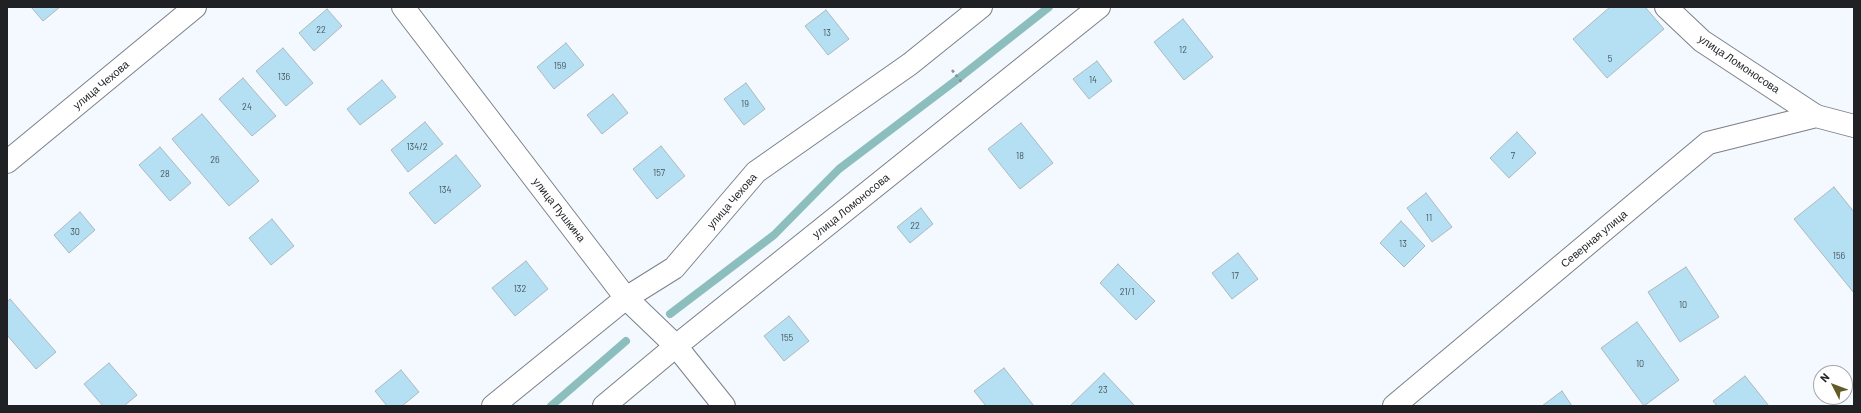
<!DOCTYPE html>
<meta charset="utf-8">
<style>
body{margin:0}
#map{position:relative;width:1861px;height:413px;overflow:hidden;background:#f4f8ff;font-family:Barlow,sans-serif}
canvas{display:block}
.frame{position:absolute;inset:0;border:8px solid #1f2125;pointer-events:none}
.north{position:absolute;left:1813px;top:365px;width:40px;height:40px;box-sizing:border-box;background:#fff;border:1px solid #a5a6a8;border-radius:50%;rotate:312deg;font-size:11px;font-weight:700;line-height:16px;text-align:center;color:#1f2125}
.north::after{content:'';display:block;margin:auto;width:14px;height:18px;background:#635a26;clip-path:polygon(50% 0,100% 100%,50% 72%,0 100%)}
</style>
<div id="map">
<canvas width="1861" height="413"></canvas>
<div class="frame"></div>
<div class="north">N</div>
</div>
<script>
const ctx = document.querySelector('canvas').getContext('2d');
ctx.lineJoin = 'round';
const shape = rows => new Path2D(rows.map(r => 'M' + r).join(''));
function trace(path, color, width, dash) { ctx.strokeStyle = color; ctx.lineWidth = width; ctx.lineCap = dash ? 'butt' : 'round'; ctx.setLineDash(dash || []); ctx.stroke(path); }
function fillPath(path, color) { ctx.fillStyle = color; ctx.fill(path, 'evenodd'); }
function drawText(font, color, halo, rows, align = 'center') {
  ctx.font = font + ' Barlow,sans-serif'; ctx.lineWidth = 3; ctx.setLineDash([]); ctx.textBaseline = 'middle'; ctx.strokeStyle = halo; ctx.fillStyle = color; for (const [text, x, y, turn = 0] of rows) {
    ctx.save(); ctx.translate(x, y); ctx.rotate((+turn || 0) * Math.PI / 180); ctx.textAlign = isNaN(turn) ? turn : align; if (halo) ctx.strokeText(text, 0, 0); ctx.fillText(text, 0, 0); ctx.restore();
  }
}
trace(shape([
 [670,314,774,235,839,169,959,78,1049,7],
 [551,406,626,341]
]), '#8cbebd', 8);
const building = shape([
 [31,7,60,7,43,21,31,7],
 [1610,7,1645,7,1664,29,1607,78,1573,39,1610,7],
 [327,9,342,26,314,51,299,33,327,9],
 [826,10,849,39,828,55,805,26,826,10],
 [1183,19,1213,57,1184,80,1154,42,1183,19],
 [566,43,584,65,554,89,537,67,566,43],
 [283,48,313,83,286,106,256,71,283,48],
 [1097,61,1112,81,1089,99,1073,79,1097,61],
 [243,78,276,116,252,136,219,99,243,78],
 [382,80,396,97,360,125,347,109,382,80],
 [746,83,765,109,744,125,724,99,746,83],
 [613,94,628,113,602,134,587,115,613,94],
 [202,114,259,181,229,206,172,139,202,114],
 [425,122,443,144,408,172,391,150,425,122],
 [1021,123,1053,163,1020,189,988,149,1021,123],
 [1517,132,1536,153,1509,178,1490,158,1517,132],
 [661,146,685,176,657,199,633,169,661,146],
 [160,147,191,183,170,201,139,165,160,147],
 [456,155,481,186,435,224,409,193,456,155],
 [1834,187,1854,212,1854,293,1794,219,1834,187],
 [1426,193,1452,227,1432,242,1407,208,1426,193],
 [921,208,933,224,910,243,897,227,921,208],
 [80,212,95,230,69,253,54,235,80,212],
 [272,219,294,246,271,265,249,238,272,219],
 [1401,221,1425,246,1404,267,1380,243,1401,221],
 [1238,253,1258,279,1232,299,1212,273,1238,253],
 [526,261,548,289,515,316,492,288,526,261],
 [1118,264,1155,301,1136,320,1100,283,1118,264],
 [1686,267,1719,317,1680,342,1648,292,1686,267],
 [10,299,56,352,36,369,7,335,7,302,10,299],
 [789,316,809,341,784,361,764,336,789,316],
 [1637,322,1679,380,1644,406,1601,348,1637,322],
 [109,363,137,395,124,406,103,406,84,384,109,363],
 [1004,368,1034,406,986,406,974,391,1004,368],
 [401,370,419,392,402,406,387,406,375,391,401,370],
 [1104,373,1135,406,1070,406,1104,373],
 [1745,376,1769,406,1717,406,1713,401,1745,376],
 [1562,391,1572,406,1542,406,1562,391]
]);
fillPath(building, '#b5e0f3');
trace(building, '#acb8bd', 1);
const street = shape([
 [403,7,626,298,676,346,724,406],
 [1666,7,1702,41,1816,116],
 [7,162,195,7],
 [493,406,626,298,674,268,756,172,910,64,981,7],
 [604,406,676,346,1099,7]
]);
const secondary = shape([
 [1394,406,1708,143,1816,116,1854,126]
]);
trace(street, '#7b818a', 24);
trace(secondary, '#7b818a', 24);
trace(shape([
 [952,70,963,84]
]), '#8e9196', 2.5, [3, 3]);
trace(street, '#fff', 22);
trace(secondary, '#fff', 22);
drawText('9px', '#445158', null, [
 ["22",321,30],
 ["13",827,33],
 ["12",1183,50],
 ["5",1610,59],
 ["159",560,66],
 ["136",284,77],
 ["14",1093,80],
 ["19",745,104],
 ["24",247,107],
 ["134/2",417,147],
 ["18",1020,156],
 ["7",1513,156],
 ["26",215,160],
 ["157",659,173],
 ["28",165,174],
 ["134",445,190],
 ["11",1429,218],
 ["22",915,226],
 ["30",75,232],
 ["13",1403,244],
 ["156",1839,256],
 ["17",1235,276],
 ["132",520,289],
 ["21/1",1127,292],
 ["10",1683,305],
 ["155",787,338],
 ["10",1640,364],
 ["23",1103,390]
]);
drawText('11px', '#1f2125', '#fff', [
 ["улица Ломоносова",1739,64,34],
 ["улица Чехова",101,85,-40],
 ["улица Чехова",732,201,-49],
 ["улица Ломоносова",851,206,-39],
 ["улица Пушкина",559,210,52],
 ["Северная улица",1594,239,-40]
]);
</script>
